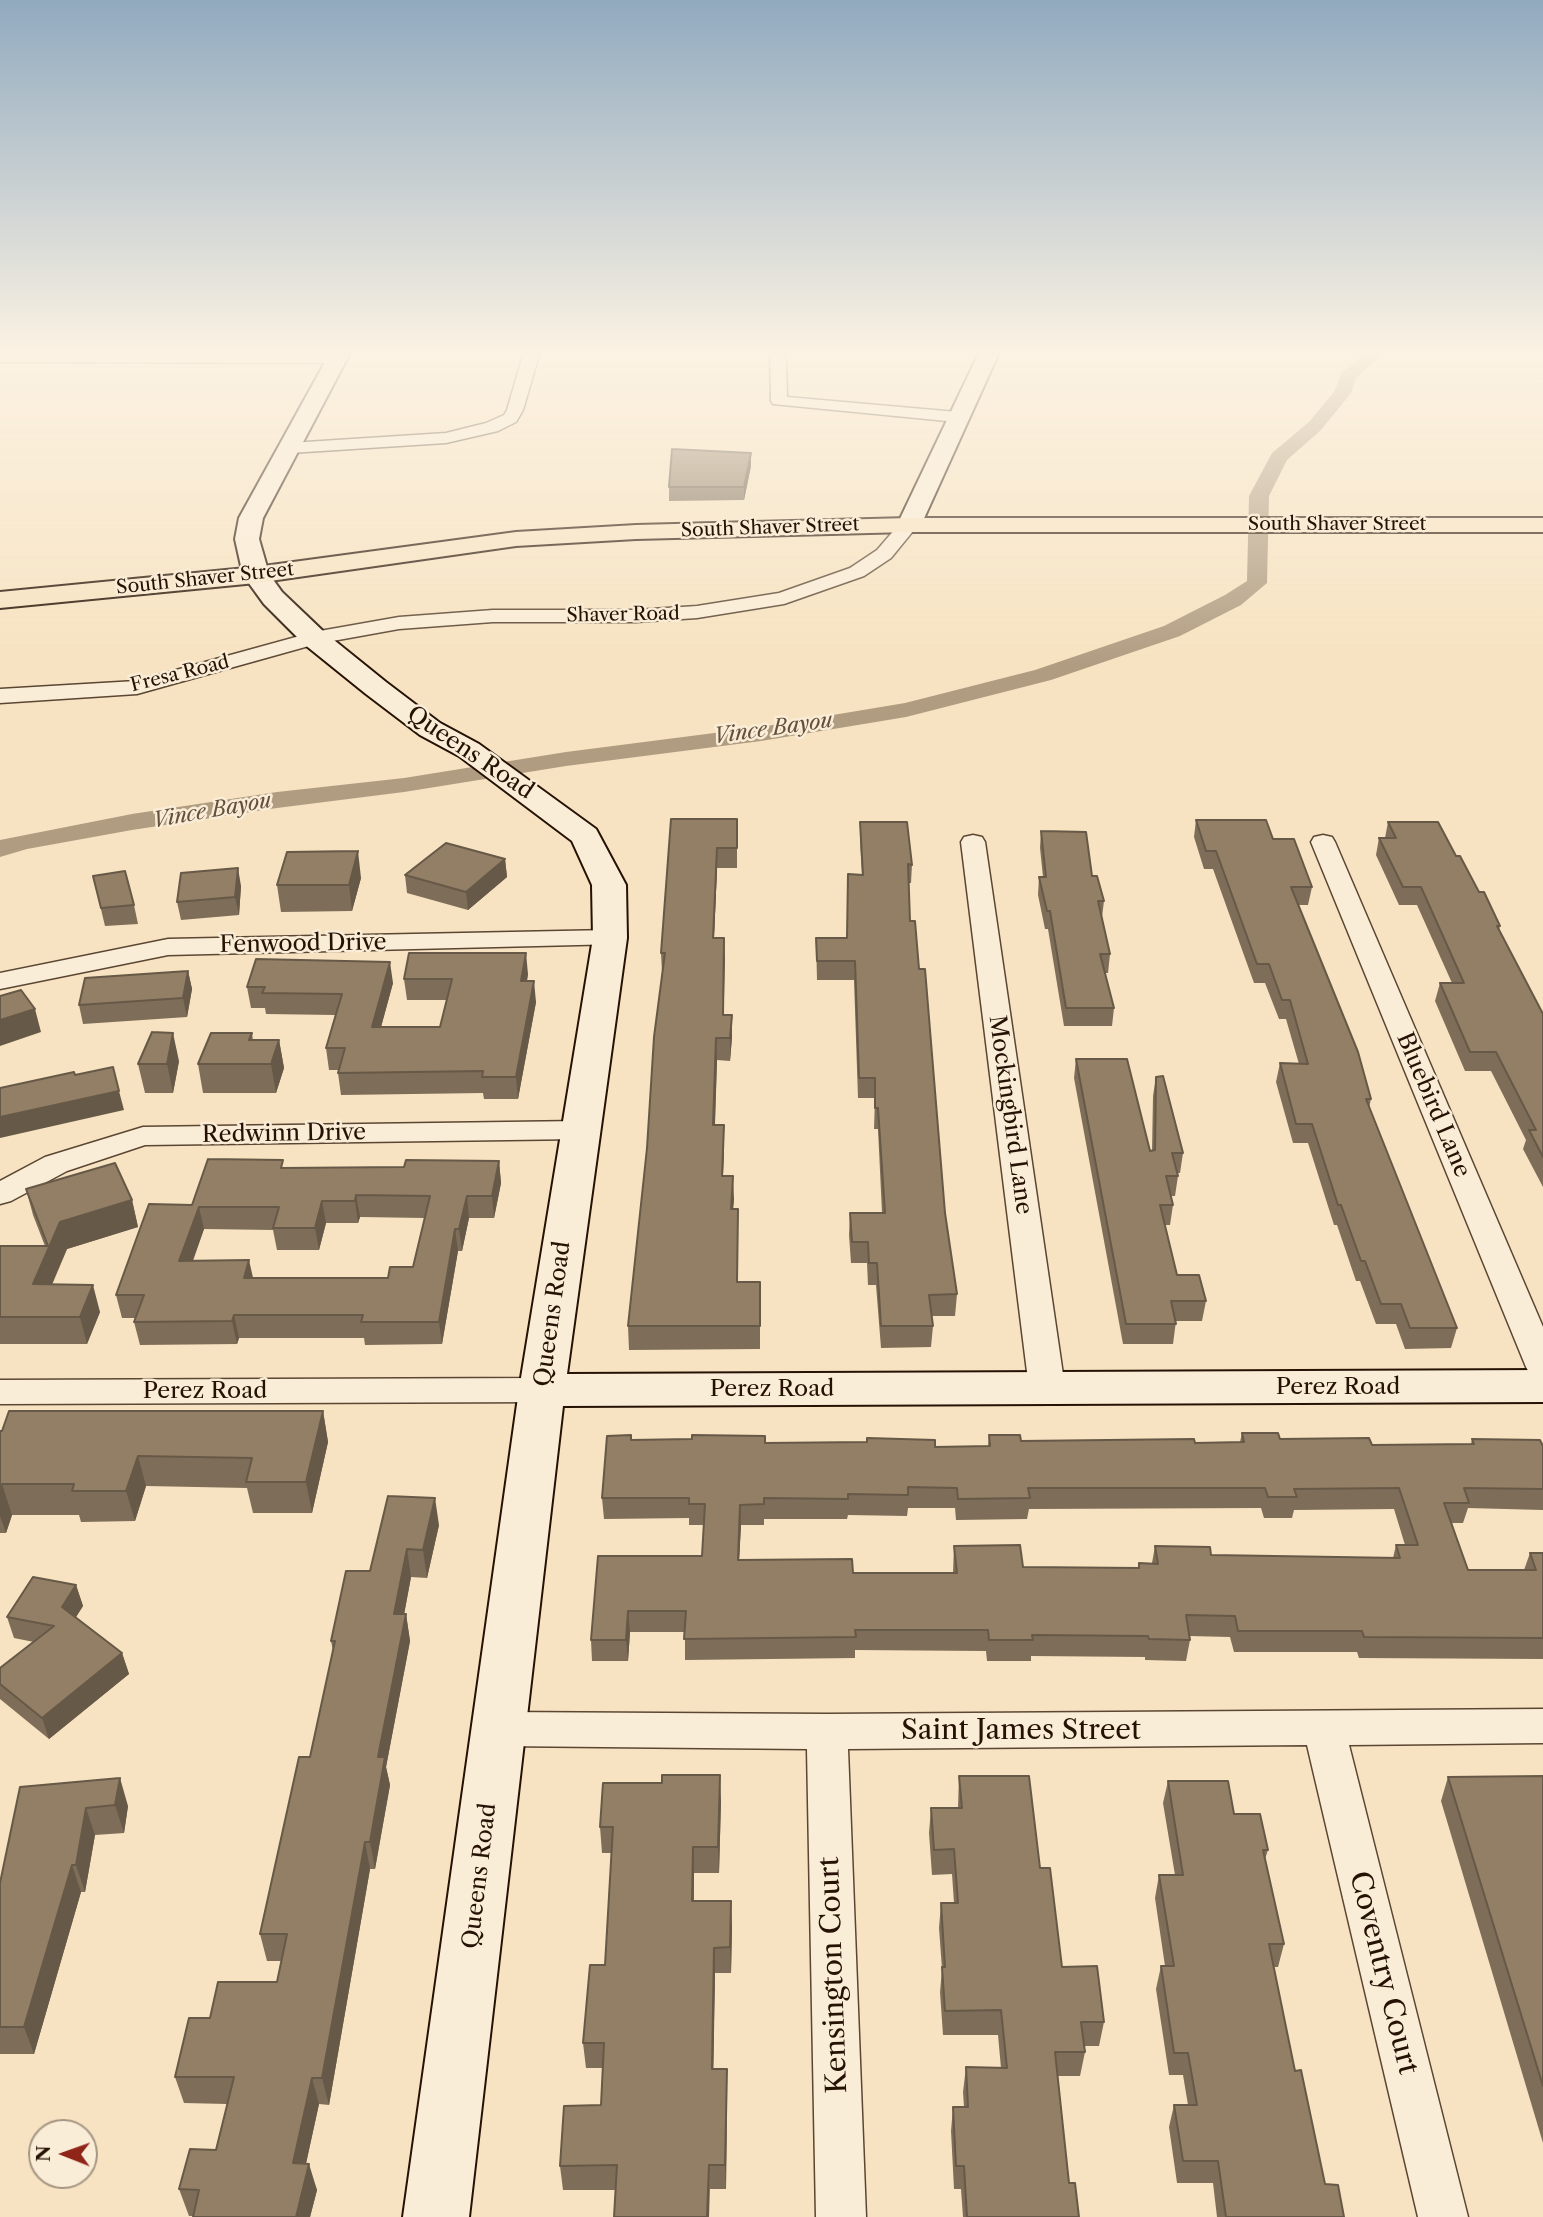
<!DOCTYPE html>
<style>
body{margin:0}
#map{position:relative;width:1543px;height:2217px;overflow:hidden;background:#f7e3c1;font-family:"Libre Caslon Text",serif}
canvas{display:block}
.north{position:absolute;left:28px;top:2119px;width:70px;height:70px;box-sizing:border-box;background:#faedd7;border:2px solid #a59583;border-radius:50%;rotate:271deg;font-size:19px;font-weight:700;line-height:28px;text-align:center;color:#261204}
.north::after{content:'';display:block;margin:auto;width:24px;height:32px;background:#8f2418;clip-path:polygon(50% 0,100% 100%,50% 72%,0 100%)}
</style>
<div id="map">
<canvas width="1543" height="2217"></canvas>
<div class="north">N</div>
</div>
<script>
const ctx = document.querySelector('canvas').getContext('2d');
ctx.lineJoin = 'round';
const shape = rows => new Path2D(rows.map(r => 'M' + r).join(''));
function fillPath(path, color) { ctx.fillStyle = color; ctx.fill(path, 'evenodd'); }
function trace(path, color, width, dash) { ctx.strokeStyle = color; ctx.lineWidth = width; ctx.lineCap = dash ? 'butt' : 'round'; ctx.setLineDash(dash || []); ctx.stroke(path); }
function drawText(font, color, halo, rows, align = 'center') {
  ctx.font = font + ' "Libre Caslon Text",serif'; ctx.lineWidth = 5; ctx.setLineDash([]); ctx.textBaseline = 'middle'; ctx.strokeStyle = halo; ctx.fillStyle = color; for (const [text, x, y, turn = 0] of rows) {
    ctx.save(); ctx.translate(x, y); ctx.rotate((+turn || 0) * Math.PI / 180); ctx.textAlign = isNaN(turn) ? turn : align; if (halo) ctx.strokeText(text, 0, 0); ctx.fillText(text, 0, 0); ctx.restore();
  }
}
fillPath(shape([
 [1363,355,1381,355,1356,378,1351,393,1321,430,1287,460,1269,496,1267,583,1241,605,1180,636,1051,680,906,717,761,741,566,766,404,792,277,808,132,830,27,849,0,857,0,840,132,814,277,792,404,778,566,752,761,727,905,703,1035,670,1164,626,1225,595,1247,581,1249,496,1272,453,1309,422,1334,392,1342,372,1363,355]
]), '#b09c81');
const street = shape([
 [0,355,343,355,346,358,338,363,0,362,0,355],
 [523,355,539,355,523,410,516,422,498,431,446,443,290,453,281,448,290,443,446,433,486,423,504,415,507,410,523,355],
 [770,355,786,355,787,397,957,412,965,417,957,422,773,404,771,401,770,355],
 [909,519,918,525,891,558,864,576,784,604,697,618,636,622,493,622,399,629,316,644,137,694,0,703,0,689,136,681,314,632,399,617,493,610,636,610,697,606,779,593,850,568,877,550,902,521,909,519],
 [973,835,982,837,985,842,1065,1388,1059,1397,1047,1400,1035,1397,1029,1388,961,842,964,837,973,835],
 [1323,835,1332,837,1335,842,1543,1327,1543,1379,1531,1376,1526,1367,1311,842,1314,837,1323,835],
 [610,930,619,932,623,938,619,944,168,955,0,989,0,973,168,939,610,930],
 [580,1121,591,1123,595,1130,591,1137,580,1139,145,1145,67,1171,11,1201,0,1204,0,1181,45,1157,143,1127,580,1121],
 [542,1378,554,1381,560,1390,554,1399,542,1402,0,1404,0,1380,542,1378],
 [1543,1709,1543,1743,1349,1745,1468,2217,1418,2217,1307,1745,848,1749,866,2217,816,2217,807,1749,500,1746,485,1741,479,1729,485,1717,500,1712,827,1714,1543,1709]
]);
const secondary = shape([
 [329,355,349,355,263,518,259,539,269,574,282,592,324,632,386,682,440,723,479,744,596,829,626,885,627,938,567,1374,1543,1370,1543,1402,563,1406,469,2217,403,2217,519,1390,593,938,592,885,572,841,459,756,420,735,366,694,304,644,264,604,243,575,235,539,239,518,329,355],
 [978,355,998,355,921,525,918,530,909,532,900,530,897,525,978,355]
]);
const primary = shape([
 [909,518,1543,518,1543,532,909,532,636,539,516,546,256,583,0,608,0,592,256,567,516,532,636,525,909,518]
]);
trace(street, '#5a4633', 3);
trace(secondary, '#261204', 4);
trace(primary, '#261204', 4);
fillPath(street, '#faedd7');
fillPath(secondary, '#faedd7');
fillPath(primary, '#f7e3c1');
fillPath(shape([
 [751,453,751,466,744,500,669,501,669,487],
 [671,819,737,819,737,868,717,868,714,938,724,938,724,1015,732,1015,732,1037,730,1061,717,1060,715,1125,724,1148,723,1176,734,1199,733,1209,738,1232,738,1282,760,1282,760,1349,629,1350,628,1326,647,1148,662,972,661,953],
 [1196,820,1273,839,1312,887,1308,905,1298,905,1371,1099,1369,1108,1457,1328,1451,1348,1405,1349,1396,1324,1376,1324,1360,1281,1356,1281,1337,1225,1334,1225,1308,1143,1293,1143,1276,1082,1280,1063,1299,1064,1286,1019,1279,1019,1265,983,1254,983,1213,869,1204,869,1194,837],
 [860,822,912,865,911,883,909,883,910,921,945,1213,957,1294,955,1316,931,1316,933,1326,931,1347,881,1348,876,1285,868,1285,867,1263,851,1263,849,1235,850,1213,882,1213,878,1129,874,1129,875,1098,858,1098,854,980,817,980,816,938,847,938,862,875,860,840],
 [1388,822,1456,856,1500,926,1499,930,1543,1014,1543,1187,1523,1149,1526,1140,1491,1071,1465,1071,1435,1001,1440,983,1452,983,1417,905,1399,905,1376,855,1379,838,1385,838],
 [1041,831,1092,876,1104,901,1102,917,1110,954,1108,973,1105,973,1114,1008,1112,1026,1064,1026,1048,929,1045,929,1038,895,1039,877,1043,877,1040,848],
 [505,859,507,877,468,910,407,893,405,875],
 [93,876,134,905,138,924,105,926],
 [361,878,352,911,281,912,277,885],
 [241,886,239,915,181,920,177,902],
 [188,971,192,989,187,1017,83,1024,79,1005],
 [528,974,527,981,536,1002,518,1099,484,1099,483,1093,341,1095,338,1073,339,1070,329,1070,326,1048,335,1015,266,1014,265,1008,251,1008,247,987,393,983,381,1027,440,1027,447,1000,407,1000,404,979],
 [252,1033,253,1040,279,1040,284,1068,276,1093,203,1093,198,1064],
 [1076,1059,1150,1151,1152,1151,1153,1096,1156,1077,1183,1153,1180,1173,1177,1173,1178,1176,1175,1196,1171,1196,1173,1205,1170,1225,1165,1225,1177,1275,1206,1301,1202,1321,1176,1321,1173,1344,1123,1344,1074,1078],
 [179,1061,173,1093,145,1093,138,1064],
 [499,1161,501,1183,494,1218,469,1218,462,1251,458,1251,442,1344,365,1345,364,1338,239,1338,237,1344,140,1345,134,1322,136,1318,122,1318,116,1295,192,1205,285,1168,404,1167],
 [360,1217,425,1218,413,1267,388,1278,253,1278,193,1261,204,1229,273,1230,277,1250,319,1250,326,1223,358,1223],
 [26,1189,132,1200,138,1227,67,1249,52,1285,100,1312,87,1344,0,1344,0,1246,45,1246,33,1215],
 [323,1411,328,1442,312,1513,253,1513,247,1488,146,1486,135,1521,81,1522,79,1515,12,1515,6,1533,0,1533,0,1431],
 [1242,1433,1280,1439,1372,1445,1471,1444,1472,1439,1543,1446,1543,1510,1468,1508,1463,1523,1452,1523,1468,1570,1524,1570,1530,1553,1543,1553,1543,1659,1359,1658,1357,1652,1234,1652,1230,1637,1189,1636,1190,1640,1186,1661,1145,1660,1145,1657,1031,1656,1031,1661,987,1661,986,1651,855,1650,855,1658,685,1660,685,1632,630,1632,628,1661,592,1661,591,1640,702,1556,704,1525,689,1525,689,1518,604,1519,602,1498,631,1440,935,1447,988,1446,989,1435,1021,1441,1195,1443,1240,1442],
 [908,1508,955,1508,956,1520,1027,1519,1029,1509,1261,1508,1264,1518,1292,1518,1294,1510,1394,1509,1405,1545,1396,1545,1393,1558,1211,1555,1155,1546,1152,1563,1139,1563,1138,1568,1023,1567,954,1546,953,1573,853,1573,739,1560,741,1525,764,1525,764,1519,847,1519,848,1515,907,1516],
 [439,1525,427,1578,411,1577,404,1614,406,1614,410,1641,386,1767,390,1785,375,1869,370,1869,329,2105,319,2104,306,2164,317,2190,310,2217,193,2217,193,2216,189,2216,179,2189,216,2150,227,2104,184,2103,175,2077,210,2018,277,1982,281,1961,267,1961,260,1934,310,1757,333,1651,331,1641,370,1571],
 [76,1585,83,1606,76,1617,122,1653,129,1674,49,1739,0,1699,0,1668,34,1642,14,1638,7,1617],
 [959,1776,1040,1868,1062,1967,1104,2022,1099,2046,1084,2046,1085,2052,1080,2076,1058,2076,1069,2183,1079,2217,963,2217,961,2189,954,2189,951,2131,953,2107,964,2107,963,2092,966,2067,1001,2068,998,2035,943,2035,940,1992,942,1969,939,1928,941,1903,954,1903,952,1874,932,1875,929,1833,931,1808,958,1808],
 [1543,1776,1543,2143,1441,1801,1448,1777],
 [1168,1781,1234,1814,1268,1850,1265,1859,1284,1944,1278,1967,1273,1967,1295,2071,1325,2184,1344,2217,1217,2217,1213,2183,1177,2183,1169,2127,1174,2105,1188,2105,1183,2075,1169,2075,1156,1989,1161,1966,1165,1966,1155,1898,1159,1875,1175,1875,1163,1803],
 [20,1787,128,1806,124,1833,95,1835,85,1892,81,1892,34,2054,0,2054,0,1883],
 [721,1801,719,1873,694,1873,694,1901,732,1926,731,1973,715,1973,713,2069,727,2094,726,2189,710,2189,709,2217,614,2217,616,2190,563,2190,560,2166,601,2105,603,2068,586,2068,583,2043,605,1965,612,1853,602,1853,600,1827]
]), '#7e6d58');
fillPath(shape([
 [751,453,751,466,744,500,744,487],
 [717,848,717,868,713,959,713,938],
 [358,851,361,878,352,911,349,885],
 [505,859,507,877,468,910,466,892],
 [238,868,241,886,239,915,235,897],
 [724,938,725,959,723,1037,723,1015],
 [526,953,528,974,523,1002,521,981],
 [390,962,393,983,375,1049,372,1027],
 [188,971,192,989,187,1017,183,998],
 [534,981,536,1002,518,1099,516,1077],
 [35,1009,41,1032,0,1046,0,1020],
 [732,1015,732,1037,730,1061,730,1038],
 [173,1033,179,1061,173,1093,167,1064],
 [716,1038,717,1060,714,1148,713,1125],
 [279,1040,284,1068,276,1093,271,1064],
 [119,1091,124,1110,0,1138,0,1117],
 [724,1125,724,1148,722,1199,722,1176],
 [499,1161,501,1183,494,1218,492,1196],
 [733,1176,734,1199,731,1232,731,1209],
 [356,1195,360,1217,358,1223,355,1201],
 [467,1196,469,1218,462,1251,459,1229],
 [132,1200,138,1227,67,1249,40,1311,33,1284,60,1222],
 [322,1201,326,1223,319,1250,315,1228],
 [199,1207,204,1229,184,1284,179,1261],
 [455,1229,458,1251,442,1344,439,1322],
 [249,1260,254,1282,244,1278],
 [93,1285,100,1312,87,1344,80,1317],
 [234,1315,239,1338,237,1344,232,1321],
 [323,1411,328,1442,312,1513,306,1482],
 [138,1456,146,1486,135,1521,126,1491],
 [2,1484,12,1515,6,1533,0,1516,0,1491],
 [435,1498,439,1525,427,1578,423,1550],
 [740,1505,741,1525,738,1581,738,1560],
 [407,1549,411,1577,399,1642,394,1614],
 [76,1585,83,1606,69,1628,62,1607],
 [628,1611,630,1632,628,1661,626,1640],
 [406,1614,410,1641,386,1767,390,1785,375,1869,370,1842,378,1757],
 [122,1653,129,1674,49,1739,42,1718],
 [720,1775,721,1801,719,1873,718,1847],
 [120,1778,128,1806,124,1833,115,1805],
 [86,1808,95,1835,85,1892,76,1865],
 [365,1842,370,1869,329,2105,322,2078],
 [693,1847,694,1873,693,1926,692,1901],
 [72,1865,81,1892,34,2054,24,2027],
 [731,1901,732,1926,731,1973,730,1947],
 [714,1948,715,1973,713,2094,712,2069],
 [727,2069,727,2094,726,2189,725,2165],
 [312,2078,319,2104,300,2190,293,2163],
 [309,2164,317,2190,310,2217,296,2217],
 [709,2165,709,2217,707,2217]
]), '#675947');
const building = shape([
 [672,449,751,453,744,487,669,487,672,449],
 [671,819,737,819,737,848,717,848,713,938,724,938,723,1015,732,1015,730,1038,716,1038,713,1125,724,1125,722,1176,733,1176,731,1209,738,1209,737,1282,760,1282,760,1326,628,1326,647,1148,654,1037,665,953,661,953,671,819],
 [1196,820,1266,820,1273,839,1294,839,1312,887,1291,887,1358,1052,1371,1099,1366,1099,1457,1328,1410,1328,1401,1304,1381,1304,1365,1261,1361,1261,1341,1205,1338,1205,1312,1124,1296,1124,1280,1063,1308,1064,1290,1000,1282,1000,1269,964,1257,964,1216,851,1206,851,1196,820],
 [860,822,907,822,912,865,908,864,910,921,915,921,919,969,925,969,945,1213,957,1294,929,1295,933,1326,881,1326,877,1263,869,1263,868,1242,852,1242,850,1213,885,1213,878,1108,875,1108,875,1078,859,1078,855,961,817,961,816,938,847,938,848,874,863,875,860,822],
 [1388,822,1438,822,1456,856,1460,856,1479,892,1484,892,1500,926,1497,926,1543,1014,1543,1157,1529,1130,1536,1130,1496,1052,1470,1052,1440,983,1464,983,1421,887,1403,887,1379,838,1396,838,1388,822],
 [1041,831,1086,832,1092,876,1097,876,1104,901,1098,901,1110,954,1100,954,1114,1008,1066,1008,1050,911,1047,911,1039,877,1046,877,1041,831],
 [446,843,505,859,466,892,405,875,446,843],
 [358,851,349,885,277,885,287,852,358,851],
 [238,868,235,897,177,902,181,873,238,868],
 [125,871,134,905,101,908,93,876,125,871],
 [409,953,526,953,521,981,534,981,516,1077,482,1077,483,1071,338,1073,345,1048,326,1048,342,994,262,993,265,987,247,987,256,959,390,962,372,1027,440,1027,452,979,404,979,409,953],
 [188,971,183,998,79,1005,85,978,188,971],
 [21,990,35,1009,0,1020,0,996,21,990],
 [152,1032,173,1033,167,1064,138,1064,152,1032],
 [211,1033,252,1033,249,1040,279,1040,271,1064,198,1064,211,1033],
 [1076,1059,1127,1059,1150,1151,1155,1150,1156,1077,1163,1076,1183,1153,1172,1153,1178,1176,1166,1176,1173,1205,1160,1205,1177,1275,1199,1275,1206,1301,1171,1301,1176,1324,1126,1324,1076,1059],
 [113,1067,119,1091,0,1117,0,1088,74,1072,75,1075,113,1067],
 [208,1159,283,1160,281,1168,404,1167,406,1160,499,1161,492,1196,467,1196,459,1229,455,1229,439,1322,361,1322,363,1315,234,1315,232,1321,134,1322,144,1295,116,1295,149,1204,192,1205,208,1159],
 [356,1195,430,1196,413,1267,390,1267,388,1278,244,1278,249,1260,179,1261,199,1207,279,1207,273,1228,315,1228,322,1201,355,1201,356,1195],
 [115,1163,132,1200,60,1222,33,1284,93,1285,80,1317,0,1317,0,1246,48,1246,26,1189,115,1163],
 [9,1411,323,1411,306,1482,246,1482,252,1458,138,1456,126,1491,72,1491,74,1484,2,1484,0,1491,0,1431,2,1431,9,1411],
 [1242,1433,1278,1433,1280,1439,1369,1438,1372,1445,1474,1444,1472,1439,1540,1440,1543,1446,1543,1489,1464,1488,1469,1503,1444,1503,1468,1570,1536,1570,1530,1553,1543,1553,1543,1638,1364,1637,1362,1631,1238,1631,1235,1616,1186,1615,1190,1640,1149,1639,1148,1636,1032,1635,1033,1640,989,1640,988,1630,855,1630,856,1637,684,1639,686,1611,628,1611,626,1640,591,1640,598,1556,702,1556,705,1504,689,1504,689,1498,602,1498,607,1436,631,1435,631,1440,692,1439,692,1435,765,1436,765,1443,867,1442,867,1438,935,1440,935,1447,990,1446,989,1435,1020,1435,1021,1441,1194,1439,1195,1443,1244,1442,1242,1433],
 [908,1487,957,1488,958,1499,1030,1498,1028,1488,1265,1488,1268,1497,1297,1497,1294,1489,1399,1488,1418,1545,1396,1545,1400,1558,1211,1555,1210,1547,1155,1546,1158,1564,1139,1563,1139,1568,1023,1567,1020,1545,954,1546,957,1573,853,1573,852,1559,738,1560,740,1505,764,1504,764,1498,848,1499,848,1494,908,1495,908,1487],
 [388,1496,435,1498,423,1550,407,1549,394,1614,406,1614,378,1757,385,1757,370,1842,365,1842,322,2078,312,2078,293,2163,309,2164,296,2217,193,2217,199,2190,179,2189,190,2149,216,2150,234,2077,175,2077,189,2018,210,2018,218,1982,277,1982,287,1934,260,1934,299,1757,310,1757,335,1641,331,1641,346,1571,370,1571,388,1496],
 [33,1577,76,1585,62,1607,122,1653,42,1718,0,1684,0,1668,54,1626,7,1617,33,1577],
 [662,1775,720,1775,718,1847,693,1847,692,1901,731,1901,730,1947,714,1948,712,2069,727,2069,725,2165,709,2165,707,2217,614,2217,617,2165,560,2166,564,2106,601,2105,604,2043,583,2043,590,1965,605,1965,613,1827,600,1827,603,1783,662,1783,662,1775],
 [959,1776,1029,1776,1040,1868,1050,1868,1062,1967,1097,1966,1104,2022,1081,2022,1085,2052,1055,2052,1069,2183,1075,2183,1079,2217,967,2217,964,2166,956,2166,953,2107,968,2107,966,2067,1007,2068,1001,2010,945,2011,942,1967,945,1967,941,1903,958,1903,954,1849,934,1850,931,1808,962,1808,959,1776],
 [1543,1776,1543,2086,1448,1777,1543,1776],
 [120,1778,115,1805,86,1808,76,1865,72,1865,24,2027,0,2027,0,1883,20,1787,120,1778],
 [1168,1781,1228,1781,1234,1814,1260,1814,1268,1850,1263,1850,1284,1944,1269,1944,1295,2071,1301,2070,1325,2184,1338,2185,1344,2217,1226,2217,1218,2161,1183,2161,1174,2105,1197,2105,1188,2053,1174,2053,1161,1966,1174,1966,1159,1875,1183,1875,1168,1781]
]);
fillPath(building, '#937f66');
trace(building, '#675947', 2);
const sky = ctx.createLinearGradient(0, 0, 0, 665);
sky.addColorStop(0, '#91aabf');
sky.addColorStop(0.53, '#fbf2e3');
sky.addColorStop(1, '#fbf2e300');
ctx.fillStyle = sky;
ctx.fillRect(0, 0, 1543, 665);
drawText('19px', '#261204', '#faedd7', [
 ["South Shaver Street",1337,525],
 ["South Shaver Street",770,528,-2],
 ["South Shaver Street",205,579,-6],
 ["Shaver Road",623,615,-1],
 ["Fresa Road",180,674,-14]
]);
drawText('italic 21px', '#64503c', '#faedd7', [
 ["Vince Bayou",773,729,-8],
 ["Vince Bayou",212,811,-10]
]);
drawText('23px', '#261204', '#faedd7', [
 ["Queens Road",470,753,34],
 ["Fenwood Drive",303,944,-1],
 ["Bluebird Lane",1433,1105,67],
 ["Mockingbird Lane",1010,1115,82],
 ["Redwinn Drive",284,1134,-1],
 ["Queens Road",553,1314,-82],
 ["Perez Road",1338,1387],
 ["Perez Road",772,1389],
 ["Perez Road",205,1391],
 ["Queens Road",480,1876,-83]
]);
drawText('28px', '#261204', '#faedd7', [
 ["Saint James Street",1021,1731],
 ["Coventry Court",1383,1973,76],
 ["Kensington Court",834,1975,-92]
]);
</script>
